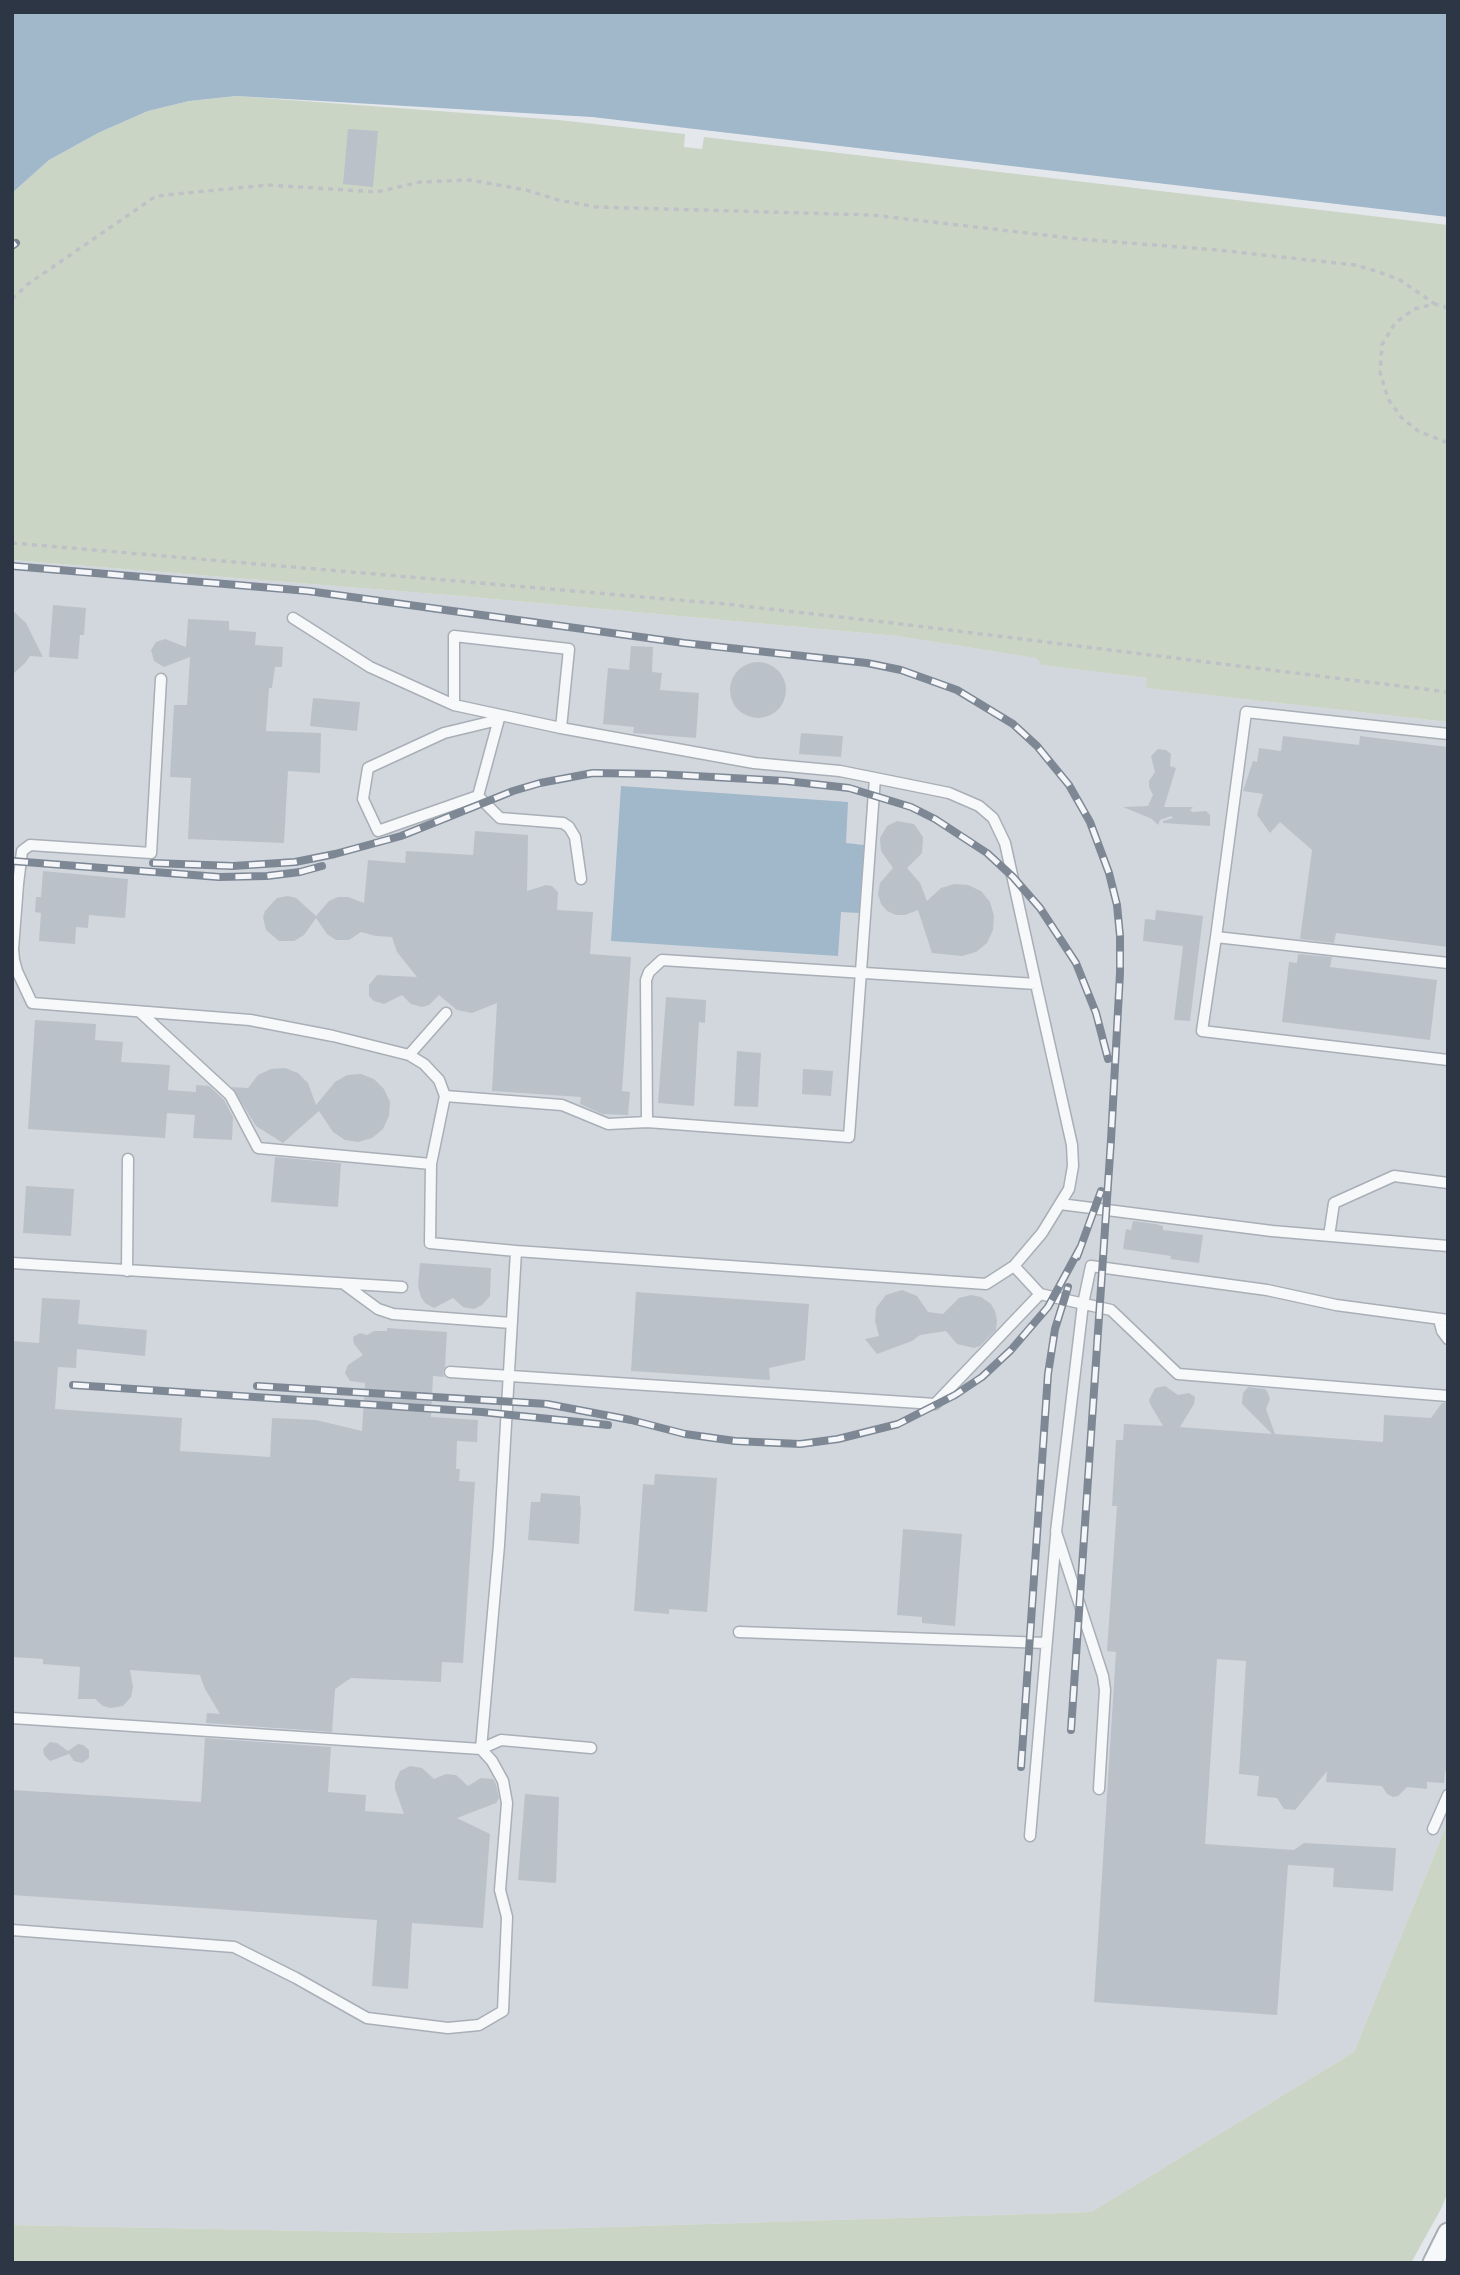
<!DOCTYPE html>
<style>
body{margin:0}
#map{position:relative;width:1460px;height:2275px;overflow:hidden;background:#e4e8ec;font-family:Ubuntu,sans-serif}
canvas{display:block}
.frame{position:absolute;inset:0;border:14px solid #2c3644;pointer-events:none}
</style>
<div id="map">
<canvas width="1460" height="2275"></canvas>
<div class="frame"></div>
</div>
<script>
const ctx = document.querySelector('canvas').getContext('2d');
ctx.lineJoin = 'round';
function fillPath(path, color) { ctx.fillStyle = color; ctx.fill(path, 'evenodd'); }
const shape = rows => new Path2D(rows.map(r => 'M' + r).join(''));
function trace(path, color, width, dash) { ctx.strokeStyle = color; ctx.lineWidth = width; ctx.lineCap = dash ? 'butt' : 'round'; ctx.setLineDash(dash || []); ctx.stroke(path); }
fillPath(shape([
 [12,560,460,596,897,636,1037,658,1043,665,1147,678,1147,688,1448,722,1448,1821,1354,2052,1091,2212,417,2233,12,2225]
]), '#d2d7de');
fillPath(shape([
 [236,96,559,120,685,134,684,147,702,149,704,137,1448,225,1448,722,1146,688,1147,678,1042,665,1036,658,897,636,460,596,12,560,12,193,49,160,100,132,148,111,189,101],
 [1448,1821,1448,2192,1441,2209,1411,2263,12,2263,12,2225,417,2233,1091,2212,1354,2052]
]), '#cbd5c6');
fillPath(shape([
 [12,12,1448,12,1448,217,592,117,236,96,189,101,148,111,100,132,49,160,12,193],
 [621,786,848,802,846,843,864,845,860,913,841,912,838,956,611,941]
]), '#a1b7ca');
fillPath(shape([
 [348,129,378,131,373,187,343,184],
 [53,605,86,608,84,635,80,635,78,659,49,657],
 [12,610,26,623,43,657,30,656,25,663,12,675],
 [188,619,229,621,229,630,256,632,255,645,283,647,282,667,275,667,272,688,269,688,266,731,321,733,320,773,288,771,284,843,188,839,191,778,170,777,174,705,187,705,190,657,164,667,154,661,151,650,156,642,165,639,186,647],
 [631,646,653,647,652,672,662,673,660,690,699,693,696,738,633,733,634,727,603,724,608,668,629,670],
 '730 690a28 28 0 1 1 56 0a28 28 0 1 1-56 0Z',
 [313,698,360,702,357,731,310,726],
 [801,733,843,736,841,757,799,754],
 [1283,736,1359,745,1360,736,1448,747,1448,947,1336,933,1334,943,1300,939,1312,850,1280,822,1270,833,1257,815,1263,794,1243,791,1253,761,1257,762,1259,748,1281,751],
 [1158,749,1166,750,1171,754,1170,766,1176,768,1164,807,1193,807,1190,810,1193,812,1206,811,1210,815,1210,826,1163,823,1163,821,1173,818,1171,816,1160,820,1158,825,1152,819,1123,807,1148,806,1153,795,1149,787,1149,781,1155,772,1151,756],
 [897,821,914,824,923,837,922,853,907,868,920,883,927,901,941,888,954,884,968,885,981,891,990,902,994,916,993,930,987,943,976,952,962,956,932,953,918,910,905,915,896,915,887,911,881,904,878,894,880,883,893,868,881,851,880,838,887,826],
 [475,831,528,835,527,891,546,885,552,886,558,892,557,910,593,912,590,954,631,957,622,1091,630,1092,628,1115,602,1114,580,1104,581,1097,492,1091,497,1003,472,1013,457,1010,439,995,429,1005,422,1007,411,1004,402,995,384,1004,374,1001,369,996,369,985,377,975,417,977,397,952,392,937,376,936,361,932,349,940,336,940,327,934,316,918,304,935,294,941,279,941,266,930,263,917,265,911,277,898,288,896,296,898,316,916,329,901,338,897,348,897,364,903,368,860,405,863,406,851,473,855],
 [43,871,128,879,125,918,89,915,88,928,76,927,75,944,39,941,41,913,35,912,36,897,41,897],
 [1156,910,1203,916,1190,1021,1174,1020,1183,946,1143,941,1145,919,1155,920],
 [1298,954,1332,957,1330,967,1437,980,1430,1040,1282,1022,1289,962,1297,963],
 [666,997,706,1000,705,1023,699,1022,694,1106,658,1103],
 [35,1020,96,1024,95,1040,123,1042,121,1062,170,1065,168,1090,196,1092,196,1085,209,1086,224,1100,233,1117,232,1140,193,1138,195,1115,167,1113,165,1138,28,1129],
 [737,1051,761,1053,758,1107,734,1106],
 [285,1068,298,1073,308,1083,316,1105,335,1082,347,1075,361,1074,374,1079,384,1089,390,1102,389,1116,383,1129,372,1138,358,1142,345,1140,333,1132,319,1111,283,1143,256,1126,232,1087,248,1088,258,1075,271,1069],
 [803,1069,833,1071,831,1096,802,1094],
 [275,1157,341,1163,338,1207,271,1202],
 [26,1186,74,1189,71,1236,23,1233],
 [1133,1221,1156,1224,1163,1226,1163,1230,1203,1235,1199,1263,1170,1259,1171,1256,1123,1249,1126,1229,1131,1230],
 [420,1263,491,1268,490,1296,482,1305,474,1309,463,1307,453,1298,434,1308,425,1303,421,1297,418,1286],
 [902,1290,917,1296,928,1312,943,1314,959,1298,971,1295,981,1297,991,1304,995,1311,997,1320,996,1330,980,1346,974,1348,957,1344,946,1331,920,1335,912,1341,877,1354,865,1339,879,1336,875,1321,876,1308,886,1295],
 [636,1292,809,1304,805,1360,769,1368,770,1380,631,1371],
 [42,1298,80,1300,78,1324,147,1330,145,1356,77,1349,76,1368,58,1367,55,1409,182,1418,180,1451,270,1457,272,1418,316,1420,362,1431,365,1383,350,1381,345,1373,348,1365,363,1355,354,1344,353,1337,360,1333,367,1335,374,1331,387,1331,387,1328,447,1332,445,1367,443,1371,444,1377,433,1376,431,1417,478,1420,477,1442,457,1441,456,1469,460,1469,459,1481,475,1482,463,1663,442,1662,441,1682,351,1678,335,1689,332,1732,206,1723,207,1713,220,1714,205,1689,200,1675,130,1670,133,1687,131,1697,123,1706,110,1708,103,1706,95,1699,78,1699,80,1667,43,1664,43,1659,12,1657,12,1341,39,1343],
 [1165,1386,1178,1395,1189,1393,1195,1397,1194,1404,1180,1427,1272,1434,1242,1404,1243,1393,1248,1387,1265,1389,1268,1393,1270,1399,1266,1409,1275,1434,1383,1442,1384,1415,1431,1418,1442,1403,1448,1403,1448,1771,1445,1771,1444,1783,1427,1782,1427,1789,1407,1787,1398,1796,1393,1797,1387,1794,1382,1786,1326,1782,1327,1771,1295,1810,1284,1809,1277,1798,1257,1796,1259,1776,1239,1774,1246,1661,1217,1659,1205,1844,1294,1850,1304,1843,1396,1848,1393,1891,1333,1887,1334,1868,1288,1865,1277,2015,1094,2002,1116,1652,1107,1651,1117,1506,1112,1506,1116,1440,1123,1440,1124,1424,1163,1426,1150,1404,1149,1400,1155,1388],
 [655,1474,717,1478,707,1612,669,1609,669,1614,634,1611,643,1484,654,1485],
 [541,1493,580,1496,580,1506,581,1506,579,1544,528,1540,531,1502,540,1502],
 [903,1529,962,1534,955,1626,922,1623,922,1617,897,1615],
 [205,1738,331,1747,328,1792,366,1795,365,1811,404,1814,395,1789,395,1782,400,1771,410,1766,422,1768,434,1779,446,1774,456,1775,468,1786,481,1778,493,1779,496,1784,499,1798,496,1803,457,1818,490,1834,483,1928,412,1923,408,1989,372,1986,377,1920,12,1895,12,1790,201,1802],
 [50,1742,57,1743,68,1751,78,1744,83,1745,89,1750,89,1758,82,1763,74,1761,69,1754,50,1761,44,1755,43,1749],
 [525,1794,559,1797,556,1883,518,1880]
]), '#bbc1c9');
const service = shape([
 [293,618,370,667,454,705],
 [498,720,444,733,368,768,363,799,378,831,478,796,500,715],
 [561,728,454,705,454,636,569,649,561,728,754,763,840,771,875,778],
 [1448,734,1246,712,1216,937,1448,963],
 [478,796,500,818,563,823,569,827,575,837,581,879],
 [13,883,18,884,22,851,30,845,151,853,161,679],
 [18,884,13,949,14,960,17,971,32,1003,250,1020,333,1036,409,1055,424,1064,439,1080,445,1096,431,1164],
 [1216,937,1202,1031,1448,1060],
 [140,1012,230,1095,258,1148,431,1164,430,1243,516,1251,499,1545,481,1749],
 [409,1055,446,1013],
 [445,1096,562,1105,608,1124,647,1122,646,980,649,972,662,960,1036,984,1072,1145,1073,1166,1069,1189,1042,1233,1014,1266,1040,1294],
 [647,1122,849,1137,875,778,949,793,979,806,993,818,1005,843,1036,984],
 [1060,1204,1272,1231,1448,1246],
 [1329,1236,1334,1203,1394,1176,1448,1183],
 [516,1251,986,1284,1014,1266],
 [12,1263,402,1287],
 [127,1271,128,1159],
 [344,1284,378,1309,393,1314,511,1323],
 [1439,1319,1442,1331,1448,1339],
 [450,1372,935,1404,1040,1294,1111,1310,1178,1374,1448,1396],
 [739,1632,1046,1643],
 [12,1718,481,1749,492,1761,503,1781,507,1803,500,1890,507,1917,503,2011,479,2025,448,2028,367,2018,296,1978,234,1947,12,1930],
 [481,1749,501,1740,591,1748],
 [1099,1789,1105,1690,1103,1676,1056,1532,1083,1304,1091,1266,1267,1290,1336,1305,1448,1320],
 [1433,1829,1448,1795],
 [1030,1836,1056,1536]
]);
const minor = shape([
 [1433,2263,1448,2233]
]);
trace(service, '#a9afb6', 13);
trace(minor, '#a9afb6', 23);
trace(shape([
 [12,299,28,284,156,196,268,185,377,192,420,182,470,180,526,190,558,200,597,207,872,215,1079,239,1217,250,1355,265,1376,271,1400,280,1435,304],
 [1448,308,1435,304,1414,309,1395,323,1382,345,1380,372,1388,399,1402,418,1418,431,1448,443],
 [12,543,725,604,893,623,1448,692]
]), '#bec2c7', 3.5, [5, 5]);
trace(service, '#f7f8fa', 10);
trace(minor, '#f7f8fa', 19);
const rail = shape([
 [12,246,16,243],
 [12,566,308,591,684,643,867,663,901,670,957,690,1013,724,1037,746,1069,785,1090,822,1109,873,1117,905,1120,936,1120,973,1111,1140,1071,1730],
 [12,861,219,877,267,876,300,872,322,866],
 [153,863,233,866,295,862,335,854,401,836,513,791,540,783,593,773,658,774,786,781,849,788,911,807,935,819,987,853,1013,877,1040,908,1076,963,1096,1013,1108,1059],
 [1077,1257,1101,1191],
 [73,1385,482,1412,608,1425],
 [257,1386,547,1404,631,1420,685,1434,735,1441,800,1444,838,1439,898,1424,955,1395,982,1377,1011,1350,1048,1307,1080,1248],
 [1021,1767,1048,1374,1055,1329,1068,1287]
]);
trace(rail, '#7e8895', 8);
trace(rail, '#f4f6f9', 5, [16]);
</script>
